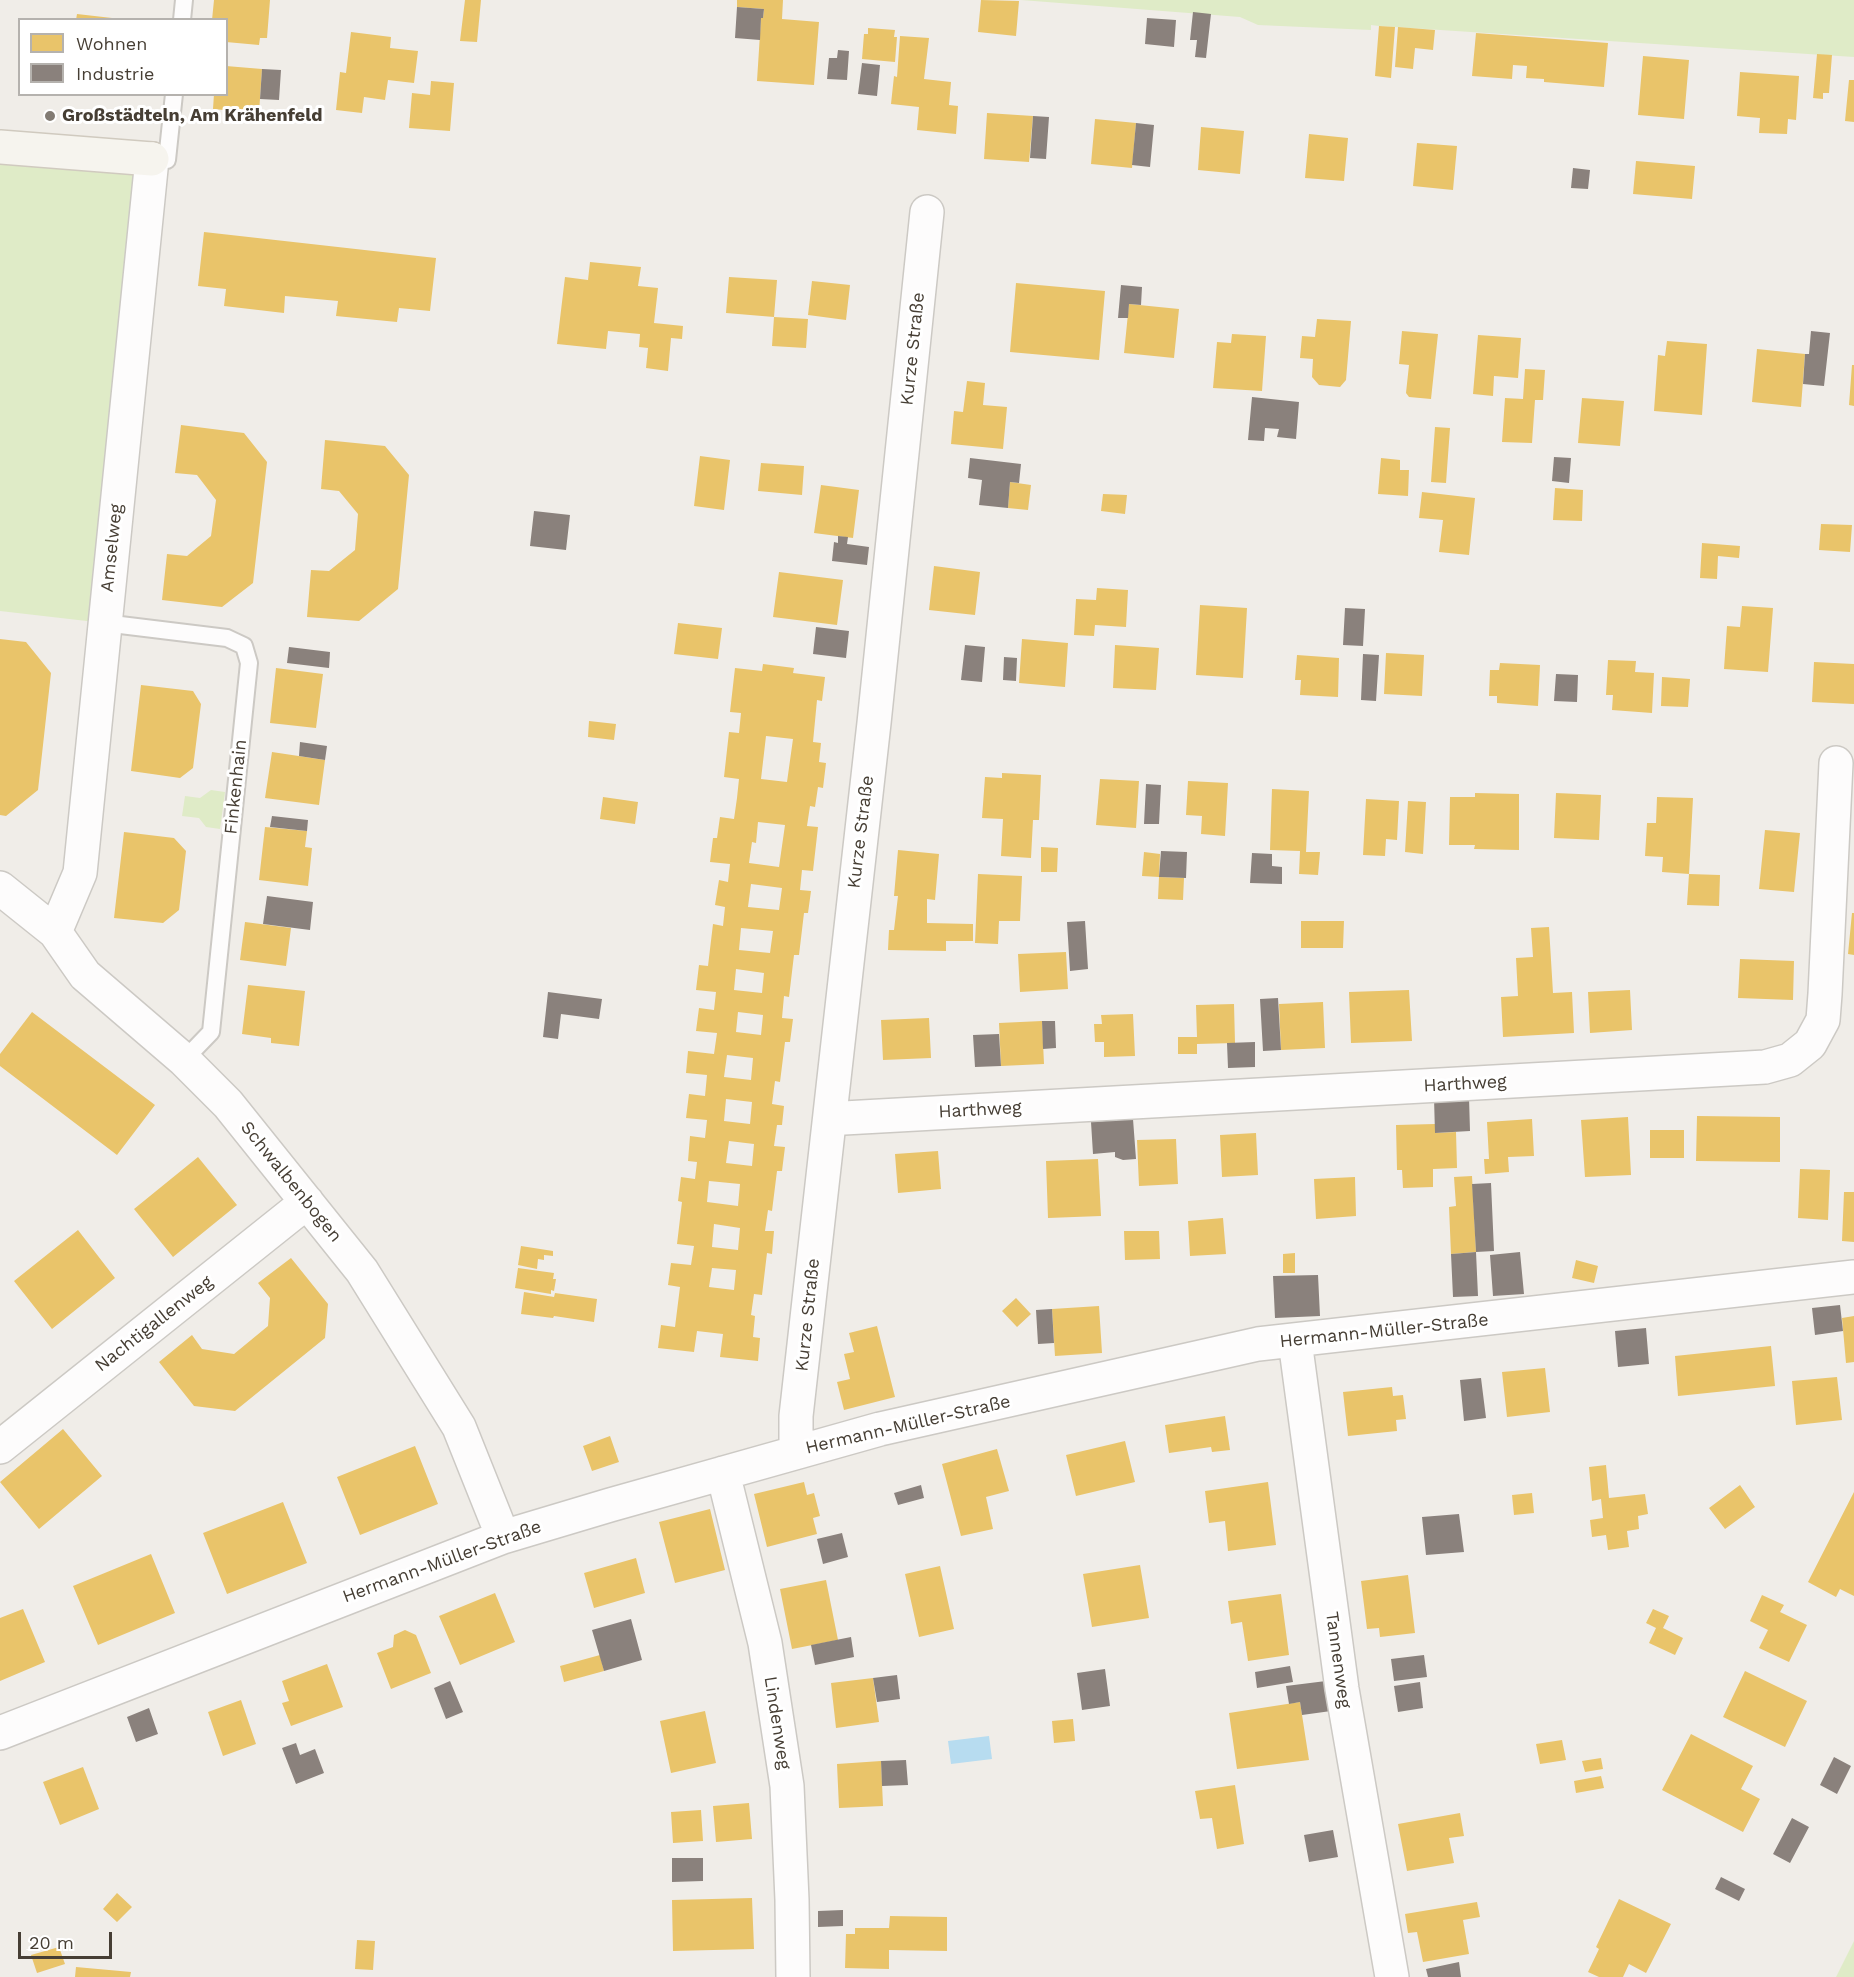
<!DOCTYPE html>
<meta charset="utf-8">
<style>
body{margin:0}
#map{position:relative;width:1854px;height:1977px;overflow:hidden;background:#f0ede8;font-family:"Work Sans",sans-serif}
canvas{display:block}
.legend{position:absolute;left:18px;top:18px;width:210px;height:78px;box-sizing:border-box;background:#fff;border:2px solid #b5b2ae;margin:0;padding:8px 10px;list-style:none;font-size:18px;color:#463e34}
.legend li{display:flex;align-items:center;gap:12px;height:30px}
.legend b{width:30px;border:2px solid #b5b2ae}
.scale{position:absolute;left:18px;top:1932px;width:94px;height:27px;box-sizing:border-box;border:3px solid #463e34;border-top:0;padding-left:8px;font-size:18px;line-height:21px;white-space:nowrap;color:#463e34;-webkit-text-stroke:4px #fff;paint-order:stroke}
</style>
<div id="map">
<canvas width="1854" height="1977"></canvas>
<ul class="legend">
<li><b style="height:16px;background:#e9c46a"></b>Wohnen</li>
<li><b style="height:16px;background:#8a817c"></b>Industrie</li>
</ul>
<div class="scale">20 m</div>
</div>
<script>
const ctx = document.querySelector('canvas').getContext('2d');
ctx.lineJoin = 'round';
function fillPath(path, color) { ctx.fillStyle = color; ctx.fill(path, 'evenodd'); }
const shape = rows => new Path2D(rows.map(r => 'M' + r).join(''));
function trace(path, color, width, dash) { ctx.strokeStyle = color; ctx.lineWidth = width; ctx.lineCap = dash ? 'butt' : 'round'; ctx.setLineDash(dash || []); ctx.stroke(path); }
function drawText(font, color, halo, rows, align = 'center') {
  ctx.font = font + ' "Work Sans",sans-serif'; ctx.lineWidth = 6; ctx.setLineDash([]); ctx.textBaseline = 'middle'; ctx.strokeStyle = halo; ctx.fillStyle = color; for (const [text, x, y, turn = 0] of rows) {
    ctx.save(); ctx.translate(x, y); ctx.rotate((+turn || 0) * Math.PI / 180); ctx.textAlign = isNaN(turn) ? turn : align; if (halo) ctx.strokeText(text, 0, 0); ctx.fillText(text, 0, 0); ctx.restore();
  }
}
fillPath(shape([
 [1021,0,1854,0,1854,57,1379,26,1371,25,1371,30,1258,25,1240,17],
 [0,147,152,159,104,623,0,611],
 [211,790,225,792,220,829,206,827,199,818,182,816,185,796,200,798],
 [1854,1941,1854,1977,1836,1977]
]), '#dfebc7');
fillPath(shape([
 [989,1736,992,1759,951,1764,948,1741]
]), '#b7dcf0');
fillPath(shape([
 [214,0,270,0,267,38,260,38,259,45,226,42,226,20,212,20],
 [465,0,481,0,477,42,460,41],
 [737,0,783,0,782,19,819,22,814,85,757,81,761,18,763,18,764,9,737,7],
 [981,0,1019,1,1016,36,978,32],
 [77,14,112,18,112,20,76,20],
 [1379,26,1395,27,1391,78,1375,76],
 [1398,27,1435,30,1433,50,1415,48,1413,69,1395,67],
 [868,28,895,30,894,37,897,37,895,62,862,59,864,34,868,34],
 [351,32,391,37,390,48,418,51,414,83,388,80,385,100,364,97,362,113,336,110,340,72,346,73],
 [1476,33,1608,43,1604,87,1544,82,1544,79,1526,78,1527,66,1513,65,1512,79,1472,76],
 [900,36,929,38,924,79,951,82,949,105,958,106,956,134,917,130,919,107,891,104,894,76,897,77],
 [1817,54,1832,55,1829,93,1823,93,1823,99,1813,98],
 [1643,56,1689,60,1684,119,1638,115],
 [226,66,262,69,259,113,213,109,214,94,226,94],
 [1740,72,1799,76,1796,120,1788,119,1787,134,1759,133,1760,118,1737,116],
 [1849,80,1854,80,1854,122,1845,121],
 [431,81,454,83,450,131,409,128,412,93,430,95],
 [987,113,1033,116,1029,162,984,159],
 [1095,119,1136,123,1132,168,1091,164],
 [1201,127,1244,131,1240,174,1198,170],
 [1309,134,1348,138,1344,181,1305,178],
 [1417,143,1457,146,1453,190,1413,186],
 [1636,161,1695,166,1692,199,1633,194],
 [204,232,436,258,430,311,399,308,397,322,336,316,338,301,285,296,284,313,224,306,226,289,198,286],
 [590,262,641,267,638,286,658,288,654,323,683,326,682,339,671,338,668,371,646,368,648,348,639,347,640,334,608,331,606,349,557,344,565,277,588,280],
 [729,277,777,280,774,317,808,319,806,348,772,346,774,317,726,313],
 [812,281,850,285,846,320,808,315],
 [1016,283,1105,291,1099,360,1010,352],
 [1129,304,1179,309,1174,358,1124,353],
 [1317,319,1351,321,1346,380,1340,387,1319,385,1312,377,1313,359,1300,358,1302,336,1315,337],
 [1402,331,1438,334,1431,399,1409,397,1406,393,1409,365,1399,364],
 [1232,334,1266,336,1262,391,1213,388,1217,342,1231,343],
 [1478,335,1521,338,1518,378,1494,376,1493,396,1473,394],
 [1667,341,1707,344,1702,415,1654,411,1658,355,1665,356],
 [1757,349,1805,354,1801,407,1752,402],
 [1852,365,1854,365,1854,406,1849,405],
 [1525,369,1545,370,1543,400,1535,400,1532,443,1502,442,1505,398,1523,399],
 [967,381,985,383,983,405,1007,407,1003,449,951,444,954,411,963,412],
 [1582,398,1624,401,1620,446,1578,443],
 [181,425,244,433,267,462,253,583,222,607,162,600,167,554,187,556,211,536,216,500,197,475,175,473],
 [1435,427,1450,428,1446,483,1431,482],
 [325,440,385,446,409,475,398,589,359,621,307,617,311,570,329,571,355,550,358,514,339,491,321,489],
 [700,456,730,460,724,510,694,506],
 [1381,458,1400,460,1400,470,1409,470,1408,496,1378,494],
 [761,463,804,466,802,495,758,491],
 [1010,482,1031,485,1028,510,1008,508],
 [821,485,859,490,853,538,814,533],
 [1555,488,1583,490,1582,521,1553,520],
 [1422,492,1475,498,1469,555,1439,552,1443,520,1419,518],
 [1103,494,1127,495,1125,514,1101,511],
 [1821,524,1852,525,1850,552,1819,550],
 [1702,543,1740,546,1739,558,1718,556,1717,579,1700,578],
 [934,566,980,572,975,615,929,610],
 [779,572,843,580,837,625,773,617],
 [1097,588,1128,590,1126,627,1095,625,1094,636,1074,635,1076,599,1096,600],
 [1200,605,1247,608,1243,678,1196,675],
 [1742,606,1773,608,1768,672,1724,669,1727,626,1740,627],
 [678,623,722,628,718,659,674,654],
 [0,639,26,642,51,673,38,790,6,816,0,815],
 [1022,639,1068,643,1065,687,1019,683],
 [1115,645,1159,648,1156,690,1113,688],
 [1386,653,1424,655,1422,696,1384,694],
 [1297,655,1339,658,1338,697,1300,695,1301,680,1295,680],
 [1608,660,1636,661,1635,672,1654,673,1652,713,1612,710,1613,695,1606,695],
 [1814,662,1854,664,1854,704,1812,702],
 [1500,663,1540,665,1538,706,1497,703,1497,696,1489,696,1490,670,1499,670],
 [763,664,794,668,793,673,825,677,822,701,817,700,813,742,821,743,819,762,826,763,823,788,818,787,815,807,810,806,807,826,818,827,813,871,802,870,800,890,811,891,808,913,804,913,799,955,794,955,789,997,784,996,782,1018,793,1019,790,1042,785,1042,780,1082,775,1081,772,1104,784,1106,782,1125,777,1125,774,1146,785,1147,782,1171,777,1171,772,1211,768,1210,765,1231,774,1231,772,1254,767,1253,762,1295,754,1294,751,1315,755,1316,753,1337,760,1338,758,1361,720,1357,723,1334,697,1331,694,1352,658,1348,661,1325,675,1327,680,1287,668,1285,671,1263,691,1265,694,1246,677,1244,682,1202,678,1201,681,1177,695,1179,697,1162,688,1161,690,1136,705,1138,707,1120,686,1118,689,1094,705,1096,707,1075,686,1073,688,1051,714,1054,717,1033,696,1031,699,1008,714,1010,716,992,696,990,699,965,708,966,713,924,723,926,725,907,715,905,719,880,728,882,730,864,710,862,713,838,717,838,720,817,734,819,737,798,739,779,724,777,729,732,739,733,741,713,730,712,735,668,762,671],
 [766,736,793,739,787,782,761,779],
 [758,822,785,825,779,867,749,863,752,842,756,843],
 [751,884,782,888,779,910,748,907],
 [741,928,773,931,770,953,739,950],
 [736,969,764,973,762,993,734,990],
 [738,1012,763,1015,761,1035,736,1032],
 [727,1055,753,1058,751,1080,724,1077],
 [726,1099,752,1102,750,1124,724,1121],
 [729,1141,754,1144,752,1166,726,1163],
 [709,1181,740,1184,738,1206,707,1202],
 [714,1224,740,1228,738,1250,712,1247],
 [712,1268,736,1270,734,1290,709,1287],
 [276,668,323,674,316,728,270,723],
 [1662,677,1690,679,1688,707,1661,706],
 [141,685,193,691,201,704,193,768,180,778,131,771],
 [589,721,616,724,614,740,588,737],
 [272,752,325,760,319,805,265,798],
 [1002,773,1041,775,1039,820,1033,820,1031,858,1001,856,1003,819,982,818,985,777,1002,778],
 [1100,779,1139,781,1136,828,1096,825],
 [1188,781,1228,783,1225,836,1201,834,1202,816,1186,815],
 [1272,789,1309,791,1306,852,1320,852,1318,875,1299,874,1300,851,1270,850],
 [1475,793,1519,794,1519,850,1474,849,1475,845,1449,845,1450,797,1475,797],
 [1556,793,1601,795,1599,840,1554,838],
 [603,797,638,802,635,824,600,819],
 [1657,797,1693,798,1689,874,1662,872,1663,857,1645,856,1647,823,1656,823],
 [1366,799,1399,801,1397,840,1386,839,1385,856,1363,855],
 [1408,801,1426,802,1423,854,1405,852],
 [265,827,307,831,305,847,312,848,308,886,259,880],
 [1765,830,1800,833,1794,892,1759,889],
 [124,832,174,838,186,851,179,910,163,923,114,918],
 [1041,847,1058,848,1057,872,1041,872],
 [898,850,939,854,935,900,927,899,927,923,973,924,973,941,946,941,946,951,888,950,889,930,894,930,898,896,894,896],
 [1144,852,1160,854,1159,877,1142,876],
 [978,874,1022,876,1020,921,999,921,998,944,975,943],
 [1689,874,1720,875,1719,906,1687,905],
 [1159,877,1184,878,1183,900,1158,899],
 [1852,913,1854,913,1854,955,1848,954],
 [1301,921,1344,921,1343,948,1301,948],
 [245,922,291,928,286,966,240,960],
 [1549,927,1553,993,1572,992,1574,1033,1503,1037,1501,997,1518,996,1516,958,1533,957,1531,928],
 [1066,952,1068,989,1020,992,1018,954],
 [1740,959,1794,961,1793,1000,1738,998],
 [248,985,305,991,299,1046,271,1043,271,1038,242,1034],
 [1409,990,1412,1041,1351,1043,1349,992],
 [1630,990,1632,1030,1590,1033,1588,992],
 [1323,1002,1325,1048,1281,1050,1279,1004],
 [1234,1004,1235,1043,1197,1044,1197,1054,1178,1054,1178,1037,1197,1037,1196,1005],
 [32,1012,155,1105,117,1155,0,1066,0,1054],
 [1133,1014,1135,1056,1104,1057,1104,1042,1095,1042,1094,1024,1102,1024,1101,1015],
 [929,1018,931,1058,883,1060,881,1020],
 [1042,1021,1044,1064,1001,1066,999,1023],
 [1697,1116,1780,1117,1780,1162,1696,1161],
 [1628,1117,1631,1175,1585,1177,1581,1120],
 [1532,1119,1534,1156,1508,1157,1509,1172,1485,1174,1484,1159,1489,1159,1487,1122],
 [1435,1124,1435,1133,1456,1132,1457,1168,1433,1169,1433,1187,1403,1188,1402,1170,1397,1170,1396,1125],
 [1650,1130,1684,1130,1684,1158,1650,1158],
 [1256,1133,1258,1175,1222,1177,1220,1135],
 [1176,1139,1178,1184,1139,1186,1137,1140],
 [938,1151,941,1189,898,1193,895,1154],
 [198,1157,237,1205,173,1257,134,1209],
 [1098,1159,1101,1216,1048,1218,1046,1161],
 [1800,1169,1830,1170,1828,1220,1798,1218],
 [1472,1176,1476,1252,1451,1254,1449,1207,1456,1206,1454,1177],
 [1355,1177,1356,1216,1316,1219,1314,1179],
 [1844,1192,1854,1192,1854,1242,1842,1241],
 [1223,1218,1226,1254,1190,1256,1188,1221],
 [78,1230,115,1278,52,1329,14,1281],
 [1124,1231,1159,1231,1160,1259,1125,1260],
 [521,1246,553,1251,553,1256,544,1255,544,1260,538,1259,537,1269,518,1265],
 [1295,1253,1295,1273,1283,1273,1283,1254],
 [291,1258,328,1304,325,1338,235,1411,194,1406,159,1362,192,1335,202,1349,234,1354,268,1326,270,1298,258,1283],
 [1576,1260,1598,1266,1594,1283,1572,1278],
 [518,1268,554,1273,553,1279,556,1279,554,1291,551,1290,551,1294,515,1288],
 [524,1292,554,1297,555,1293,597,1299,594,1322,554,1316,553,1318,521,1314],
 [1016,1298,1031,1314,1017,1327,1002,1311],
 [1099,1306,1102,1353,1055,1356,1052,1309],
 [1854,1316,1854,1362,1846,1363,1842,1318],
 [877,1326,895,1397,844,1410,837,1382,850,1379,844,1354,854,1352,849,1333],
 [1771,1346,1775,1386,1678,1396,1675,1356],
 [1545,1368,1550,1412,1507,1417,1502,1372],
 [1837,1377,1842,1420,1796,1425,1792,1381],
 [1392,1387,1393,1396,1403,1395,1406,1419,1396,1420,1397,1431,1348,1436,1343,1392],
 [1225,1416,1230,1450,1212,1452,1211,1447,1169,1453,1165,1425],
 [63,1429,102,1476,39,1529,0,1482],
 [610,1436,619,1462,592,1471,583,1446],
 [1125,1441,1135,1482,1076,1496,1066,1455],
 [415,1446,438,1504,360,1535,337,1477],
 [997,1449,1009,1491,986,1497,993,1529,961,1536,942,1464],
 [1606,1465,1609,1498,1645,1494,1648,1514,1638,1516,1639,1529,1627,1531,1629,1547,1608,1550,1606,1535,1592,1537,1590,1520,1603,1518,1601,1499,1592,1501,1589,1467],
 [804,1482,807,1495,814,1493,820,1516,813,1518,817,1534,767,1547,754,1494],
 [1268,1482,1276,1545,1228,1551,1225,1521,1209,1523,1205,1491],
 [1740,1485,1755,1507,1725,1529,1709,1508],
 [1854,1492,1854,1596,1840,1589,1836,1597,1808,1582],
 [1532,1493,1534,1513,1514,1515,1512,1495],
 [283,1502,307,1563,227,1594,203,1533],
 [710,1509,725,1570,675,1583,659,1522],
 [151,1554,175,1613,98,1645,73,1586],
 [636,1558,645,1593,594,1608,584,1573],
 [1140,1565,1149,1618,1092,1627,1083,1574],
 [940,1566,954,1629,919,1637,905,1574],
 [1408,1575,1415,1633,1380,1637,1379,1628,1367,1629,1361,1581],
 [826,1580,838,1640,792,1649,780,1589],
 [495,1593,515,1642,460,1665,439,1616],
 [1281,1594,1289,1655,1248,1661,1242,1622,1231,1624,1228,1601],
 [1762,1595,1784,1605,1780,1612,1807,1625,1789,1662,1759,1648,1768,1630,1750,1621],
 [23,1609,45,1662,0,1681,0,1618],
 [1653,1609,1669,1616,1663,1628,1683,1638,1675,1655,1649,1643,1656,1628,1646,1623],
 [405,1630,416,1635,431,1673,391,1689,377,1653,393,1647,394,1635],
 [600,1655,604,1671,564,1682,560,1666],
 [327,1664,343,1707,291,1726,282,1703,289,1701,282,1681],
 [1745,1671,1807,1701,1785,1747,1723,1717],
 [873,1678,879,1722,836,1728,831,1683],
 [241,1700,256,1744,223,1756,208,1712],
 [1300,1702,1309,1760,1237,1769,1229,1713],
 [705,1711,716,1763,671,1773,660,1721],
 [1073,1719,1075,1741,1054,1743,1052,1721],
 [1691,1734,1753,1766,1741,1789,1760,1799,1743,1832,1662,1790],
 [1562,1740,1566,1760,1540,1764,1536,1744],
 [1601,1758,1603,1769,1585,1772,1582,1761],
 [881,1761,883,1806,839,1808,837,1764],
 [83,1767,99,1809,60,1825,43,1782],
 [1601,1776,1604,1788,1576,1793,1574,1781],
 [1235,1785,1244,1844,1217,1849,1212,1818,1200,1819,1195,1791],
 [749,1803,752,1839,716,1842,713,1806],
 [701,1810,703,1841,673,1843,671,1812],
 [1460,1813,1464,1836,1449,1838,1454,1863,1407,1871,1398,1824],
 [117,1893,132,1907,117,1922,103,1909],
 [752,1898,754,1949,673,1951,672,1900],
 [1619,1899,1671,1924,1646,1973,1629,1964,1623,1977,1599,1977,1588,1972,1599,1949,1596,1947],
 [1477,1902,1480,1917,1463,1920,1469,1954,1423,1962,1417,1932,1408,1933,1405,1914],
 [890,1916,947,1917,947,1951,889,1950,889,1969,845,1968,846,1934,855,1934,855,1928,889,1928],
 [357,1940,375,1941,373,1970,355,1969],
 [59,1947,65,1964,37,1973,31,1955],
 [76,1967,131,1972,130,1977,75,1977]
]), '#e9c46a');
fillPath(shape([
 [737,7,764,9,763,18,761,18,760,40,735,38],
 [1193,12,1211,14,1206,58,1195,57,1197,40,1190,40],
 [1147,18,1176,20,1174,47,1145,44],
 [838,50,849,51,847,80,827,79,829,58,837,58],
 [862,63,880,65,877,96,858,94],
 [262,69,281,70,279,100,260,99],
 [1033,116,1049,117,1046,159,1030,158],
 [1136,123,1154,125,1150,167,1132,165],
 [1573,168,1590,170,1588,189,1571,188],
 [1121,285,1142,287,1141,305,1129,304,1128,318,1118,318],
 [1811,331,1830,333,1824,386,1803,384,1805,354,1809,354],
 [1252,397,1299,402,1296,439,1277,437,1279,429,1265,428,1264,441,1248,440],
 [1554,457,1571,458,1569,483,1552,481],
 [970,458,1021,464,1019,483,1010,482,1008,508,979,505,982,480,968,478],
 [534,511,570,515,566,550,530,546],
 [838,536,848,537,847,544,869,547,867,565,832,561,834,542,838,543],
 [1345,608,1365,609,1363,646,1343,645],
 [816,627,849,631,846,658,813,654],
 [965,645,985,647,982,682,961,680],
 [289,647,330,652,329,668,287,663],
 [1363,654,1379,655,1376,701,1361,700],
 [1004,657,1017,658,1016,681,1003,680],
 [1556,674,1578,675,1577,702,1554,701],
 [300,742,327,746,325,760,299,756],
 [1146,784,1161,785,1159,824,1144,824],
 [272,816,308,820,307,831,270,827],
 [1161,851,1187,852,1186,878,1159,877],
 [1252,853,1272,854,1272,866,1282,867,1282,884,1250,883],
 [267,896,313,902,310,930,263,924],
 [1085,921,1088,969,1070,971,1067,922],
 [548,992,602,999,599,1019,561,1014,558,1039,543,1037],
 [1278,998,1281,1050,1263,1051,1260,999],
 [1042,1021,1055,1021,1056,1048,1043,1049],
 [999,1034,1001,1066,975,1067,973,1035],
 [1255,1042,1255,1067,1228,1068,1227,1043],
 [1469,1097,1470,1131,1435,1133,1434,1098],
 [1133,1119,1136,1159,1123,1160,1115,1157,1115,1152,1093,1154,1091,1122],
 [1491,1183,1494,1251,1476,1252,1472,1184],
 [1476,1252,1478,1296,1453,1297,1451,1254],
 [1520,1252,1524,1294,1493,1296,1490,1255],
 [1318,1275,1320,1316,1275,1318,1273,1276],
 [1840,1305,1843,1331,1815,1335,1812,1308],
 [1052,1309,1054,1343,1038,1344,1036,1310],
 [1646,1328,1649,1364,1618,1367,1615,1331],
 [1481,1378,1486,1418,1464,1421,1460,1380],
 [921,1485,924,1498,898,1505,894,1493],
 [1459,1514,1464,1552,1426,1555,1422,1517],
 [842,1533,848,1557,823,1564,817,1539],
 [631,1619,642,1660,604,1671,592,1630],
 [851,1637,854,1657,815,1665,811,1645],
 [1424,1655,1427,1677,1394,1681,1391,1659],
 [1290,1666,1293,1682,1257,1688,1255,1672],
 [1105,1669,1110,1706,1082,1710,1077,1673],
 [897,1675,900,1699,877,1702,873,1678],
 [450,1681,463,1712,446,1719,434,1688],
 [1326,1681,1331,1711,1302,1715,1300,1702,1289,1704,1286,1686],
 [1420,1682,1423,1708,1398,1712,1394,1686],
 [149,1708,158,1734,136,1742,127,1717],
 [296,1743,300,1755,315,1749,324,1773,296,1784,282,1748],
 [1834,1757,1851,1766,1837,1794,1820,1785],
 [906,1760,908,1785,882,1786,881,1761],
 [1792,1818,1809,1827,1790,1863,1773,1854],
 [1333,1830,1338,1857,1309,1862,1304,1835],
 [672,1858,703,1858,703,1881,672,1882],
 [1721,1877,1745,1889,1739,1901,1715,1889],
 [843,1910,843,1926,818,1927,818,1911],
 [1459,1962,1461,1977,1428,1977,1426,1969]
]), '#8a817c');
const lane = shape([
 [182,20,184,0],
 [167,160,174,94],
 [104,623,227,638,244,646,249,663,211,1032,184,1060]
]);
const street = shape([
 [0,888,55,932,85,975,184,1060,228,1104,362,1271,459,1427,503,1537],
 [55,932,80,873,152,159],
 [830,1116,844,1118,1765,1067,1790,1060,1810,1044,1823,1020,1825,994,1836,763],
 [1295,1341,1342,1689,1392,1977],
 [0,1447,307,1202],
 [796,1452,796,1416,874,723,927,212],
 [723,1473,765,1643,787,1786,792,1900,793,1977],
 [0,1733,503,1537,610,1505,880,1429,1258,1344,1854,1277]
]);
const secondary = shape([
 [0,147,152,159]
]);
trace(lane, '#ccc9c4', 20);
trace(street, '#ccc9c4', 36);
trace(secondary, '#d0cabf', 36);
trace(lane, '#fdfcfc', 16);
trace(street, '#fdfcfc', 33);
trace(secondary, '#f6f4ee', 33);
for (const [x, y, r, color] of [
 [50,116,6,"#827b73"]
]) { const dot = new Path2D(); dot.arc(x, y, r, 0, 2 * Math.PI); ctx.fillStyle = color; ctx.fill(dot); trace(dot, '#fff', 2); }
drawText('bold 18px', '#463e34', '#fff', [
 ["Großstädteln, Am Krähenfeld",62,116]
], 'left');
drawText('18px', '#463e34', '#fff', [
 ["Kurze Straße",913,349,-84],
 ["Amselweg",112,548,-84],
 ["Finkenhain",236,787,-84],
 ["Kurze Straße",861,832,-83],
 ["Harthweg",1465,1084,-3],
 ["Harthweg",980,1110,-3],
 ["Schwalbenbogen",291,1182,51],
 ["Kurze Straße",808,1315,-84],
 ["Nachtigallenweg",154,1324,-38],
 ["Hermann-Müller-Straße",1384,1331,-6],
 ["Hermann-Müller-Straße",908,1425,-13],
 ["Hermann-Müller-Straße",442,1562,-20],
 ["Tannenweg",1338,1660,82],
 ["Lindenweg",777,1723,81]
]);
</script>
